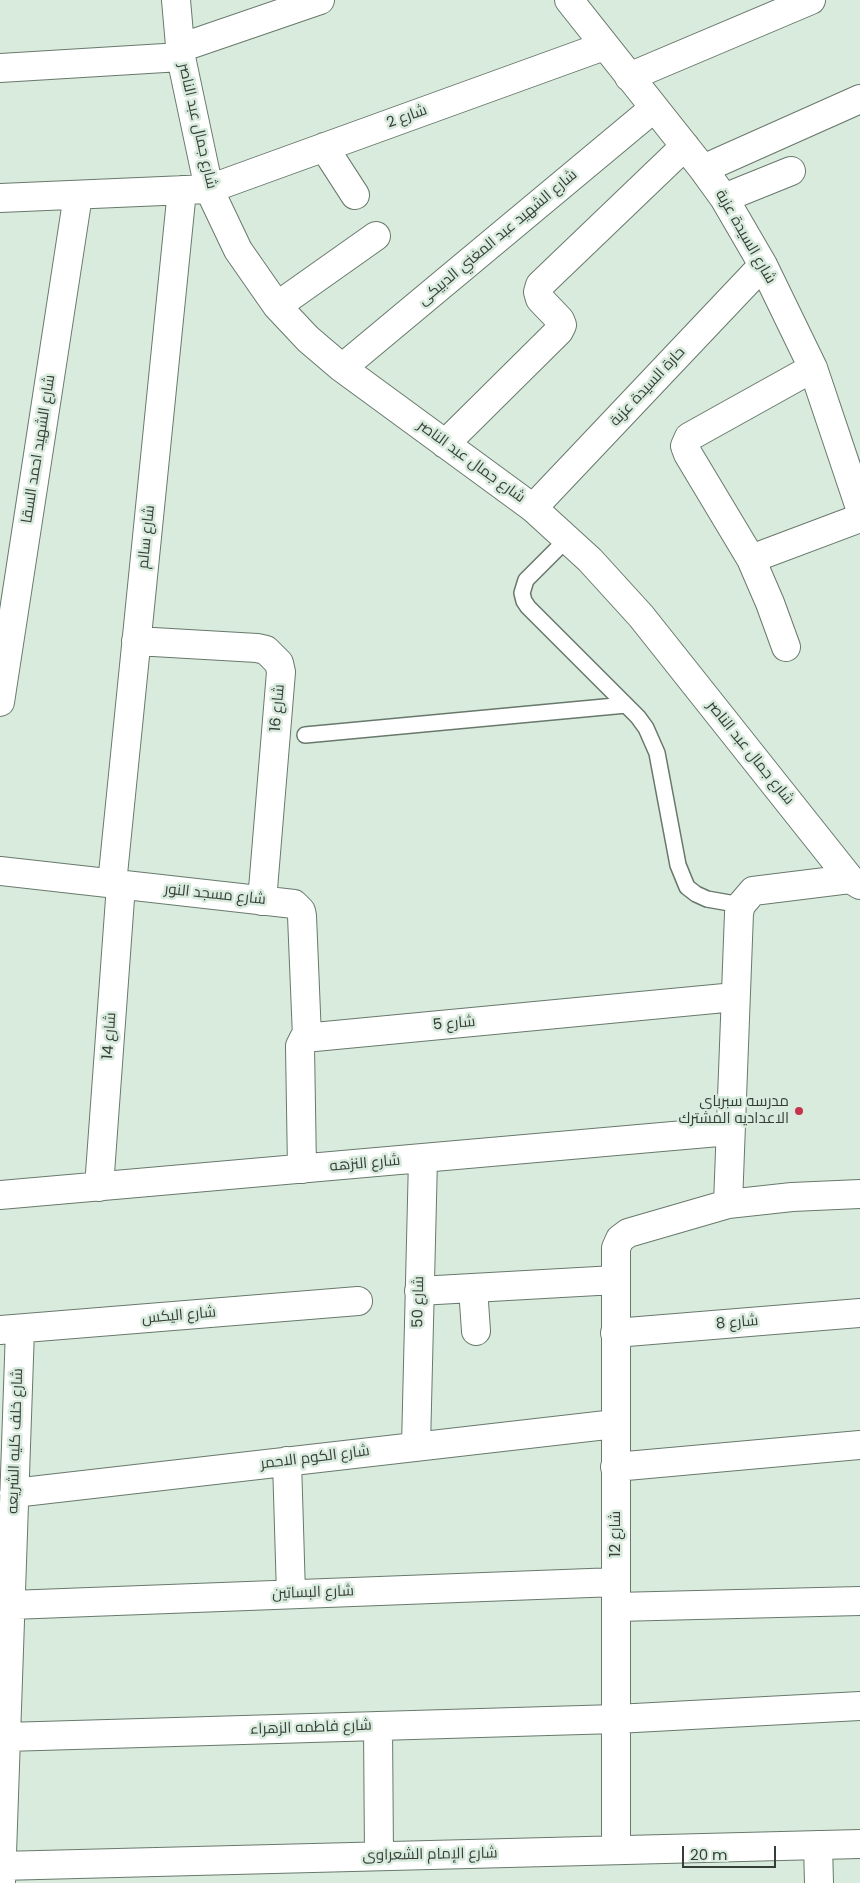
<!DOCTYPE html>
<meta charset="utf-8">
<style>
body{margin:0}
#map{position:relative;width:860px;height:1883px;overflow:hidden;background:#d8ebdd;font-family:Poppins,sans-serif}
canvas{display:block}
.scale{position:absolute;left:682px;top:1846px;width:94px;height:22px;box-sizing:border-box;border:2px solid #363e38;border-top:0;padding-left:6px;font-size:15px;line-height:18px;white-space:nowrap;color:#363e38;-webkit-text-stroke:4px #d8ebdd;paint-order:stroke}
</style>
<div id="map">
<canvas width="860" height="1883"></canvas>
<div class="scale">20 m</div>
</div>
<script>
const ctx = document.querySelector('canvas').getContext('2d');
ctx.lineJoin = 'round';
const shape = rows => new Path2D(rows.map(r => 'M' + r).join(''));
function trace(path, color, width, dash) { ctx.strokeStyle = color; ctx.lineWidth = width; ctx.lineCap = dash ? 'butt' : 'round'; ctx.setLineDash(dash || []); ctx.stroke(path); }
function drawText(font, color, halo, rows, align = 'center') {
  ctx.font = font + ' Poppins,Cairo,sans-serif'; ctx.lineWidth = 5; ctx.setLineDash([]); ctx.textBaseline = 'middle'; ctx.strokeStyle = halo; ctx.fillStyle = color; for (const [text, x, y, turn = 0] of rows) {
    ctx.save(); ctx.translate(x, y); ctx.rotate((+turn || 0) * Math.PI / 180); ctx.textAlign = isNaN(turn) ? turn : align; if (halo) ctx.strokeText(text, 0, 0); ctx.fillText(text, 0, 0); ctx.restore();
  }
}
const lane = shape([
 [567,539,526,580,522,593,524,601,528,607,638,717,646,728,657,753,678,865,687,887,696,894,707,899,741,905],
 [305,735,626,705]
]);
const street = shape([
 [176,0,181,57,209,189,238,250,277,306,308,339,342,368,533,508,590,560,641,616,850,879,860,885],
 [569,0,703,169,724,198,763,265,813,368,860,508],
 [180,48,320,0],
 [0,68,181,57],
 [629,77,811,0],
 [324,147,355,195],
 [703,169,860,99],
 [0,198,209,189,604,46],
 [724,198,791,171],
 [277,306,376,236],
 [342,368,654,108],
 [445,444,559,331,562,325,560,320,540,299,538,292,540,285,685,146],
 [533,508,763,265],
 [751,559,860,518],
 [136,641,257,648,266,650,279,663,281,672,262,901],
 [786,647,770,603,751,559,688,454,685,446,689,437,813,368],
 [0,702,78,195],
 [0,871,294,904,301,911,302,916,307,1037],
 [112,884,182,190],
 [302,1169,300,1046,304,1038,735,997],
 [99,1187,121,885],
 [0,1195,730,1131],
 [728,1204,739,913,741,905,753,891,850,879],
 [473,1288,476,1331],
 [419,1291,615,1280],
 [0,1330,358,1301],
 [615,1333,860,1313],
 [416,1446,423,1159],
 [287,1461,291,1594],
 [615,1467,860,1445],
 [14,1493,615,1424],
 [11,1605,616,1582],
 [616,1607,860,1601],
 [378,1726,379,1856],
 [6,1737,616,1719,860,1706],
 [818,1845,819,1883],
 [616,1850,616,1248,620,1239,628,1233,728,1204,792,1197,860,1194],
 [0,1866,860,1844],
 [1,1883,20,1329]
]);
trace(lane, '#68796c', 18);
trace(street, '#68796c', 30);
trace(lane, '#fff', 15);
trace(street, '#fff', 28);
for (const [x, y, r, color] of [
 [799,1111,5,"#c5344b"]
]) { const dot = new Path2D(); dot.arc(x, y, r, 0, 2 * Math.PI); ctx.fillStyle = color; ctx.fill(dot); trace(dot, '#d8ebdd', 2); }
drawText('15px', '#363e38', '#d8ebdd', [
 ["شارع 2",407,117,-20],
 ["شارع جمال عبد الناصر",197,126,77],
 ["شارع السيدة عزبة",745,237,60],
 ["شارع الشهيد عبد المغني الدبيكى",498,238,-40],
 ["حارة السيدة عزبة",648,387,-47],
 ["شارع الشهيد احمد السقا",39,449,-81],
 ["شارع جمال عبد الناصر",471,462,36],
 ["شارع سالم",147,537,-84],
 ["شارع 16",278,708,-85],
 ["شارع جمال عبد الناصر",750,753,51],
 ["شارع مسجد النور",215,895,6],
 ["شارع 5",454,1024,-5],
 ["شارع 14",110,1036,-86],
 ["شارع النزهه",365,1164,-5],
 ["شارع 50",419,1302,-89],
 ["شارع اليكس",179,1316,-5],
 ["شارع 8",737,1323,-5],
 ["شارع خلف كليه الشريعه",16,1441,-88],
 ["شارع الكوم الاحمر",315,1458,-7],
 ["شارع 12",616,1534,-90],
 ["شارع البساتين",313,1593,-2],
 ["شارع فاطمه الزهراء",311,1728,-2],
 ["شارع الإمام الشعراوى",430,1855,-1]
]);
drawText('15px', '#363e38', '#d8ebdd', [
 ["مدرسه سبرباي",789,1102],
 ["الاعداديه المشترك",789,1119]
], 'right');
</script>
